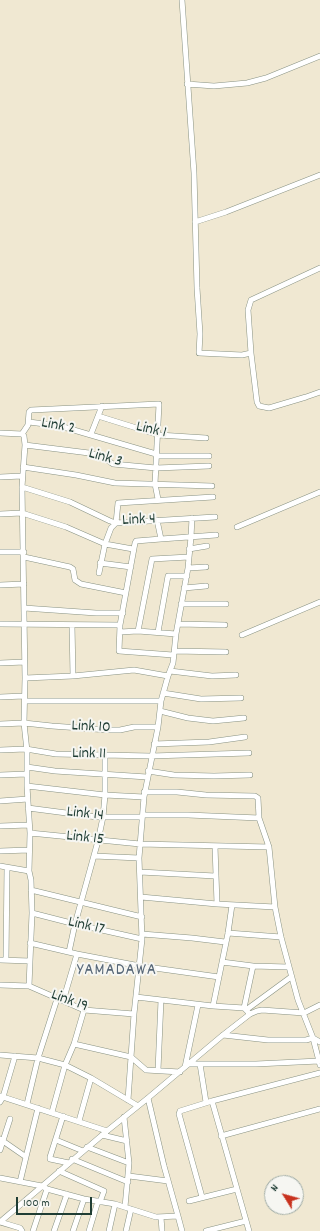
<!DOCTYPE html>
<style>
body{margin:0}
#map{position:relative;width:320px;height:1231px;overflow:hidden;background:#f0e8d2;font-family:Dekko,sans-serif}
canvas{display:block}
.north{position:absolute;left:264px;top:1175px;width:40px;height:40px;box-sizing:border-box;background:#f6f6f2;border:1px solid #a0aca6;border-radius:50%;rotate:307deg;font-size:11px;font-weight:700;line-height:16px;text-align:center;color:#1f3d34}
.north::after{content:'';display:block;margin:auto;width:14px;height:18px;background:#c8321e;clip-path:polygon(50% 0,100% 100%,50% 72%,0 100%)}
.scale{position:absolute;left:16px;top:1197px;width:76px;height:18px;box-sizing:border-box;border:2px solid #1f3d34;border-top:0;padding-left:5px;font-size:12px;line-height:14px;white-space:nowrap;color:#1f3d34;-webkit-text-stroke:3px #f6f6f2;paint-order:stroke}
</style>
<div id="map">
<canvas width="320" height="1231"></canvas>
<div class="north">N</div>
<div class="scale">100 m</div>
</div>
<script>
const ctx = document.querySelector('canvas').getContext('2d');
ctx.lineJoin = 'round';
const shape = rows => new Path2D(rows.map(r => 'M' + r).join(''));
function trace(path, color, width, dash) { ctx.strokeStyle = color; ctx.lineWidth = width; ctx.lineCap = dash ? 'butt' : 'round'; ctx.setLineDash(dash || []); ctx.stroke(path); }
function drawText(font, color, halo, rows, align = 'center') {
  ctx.font = font + ' Dekko,sans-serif'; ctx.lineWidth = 4; ctx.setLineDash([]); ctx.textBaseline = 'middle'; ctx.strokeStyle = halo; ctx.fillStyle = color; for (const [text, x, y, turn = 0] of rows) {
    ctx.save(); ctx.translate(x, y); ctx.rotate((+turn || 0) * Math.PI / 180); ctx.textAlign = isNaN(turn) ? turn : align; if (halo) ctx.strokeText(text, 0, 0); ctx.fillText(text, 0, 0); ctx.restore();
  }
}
const minor = shape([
 [182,0,194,173,197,288,200,334,199,353,242,355,251,353,248,310,251,300,320,268],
 [187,84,214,86,247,83,266,78,320,56],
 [195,222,226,212,320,175],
 [251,353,257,402,259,406,269,408,306,397,320,392],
 [98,416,159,435,206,438],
 [29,422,60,426,156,454],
 [0,433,22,434,24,436,25,445,22,487,25,678,24,723,27,751,27,786,30,833,29,871,31,880,32,913,29,986],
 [22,434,28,425,29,412,31,410,159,404,155,484,158,499],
 [91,434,102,406],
 [25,445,89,453,103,457,113,464,156,468,209,466],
 [156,456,209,456],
 [23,467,76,475,115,483,212,486],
 [0,477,22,476],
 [22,487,70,502,110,521,116,523,215,517],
 [0,514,22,513,66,527,105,544,133,549],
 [157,520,161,539],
 [237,527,320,492],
 [189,549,207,546],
 [0,552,24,552],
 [24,557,70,567,73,569,75,580,81,584,126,593],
 [100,563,131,567],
 [188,568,206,567],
 [99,573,105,544,111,528,116,523,118,503,213,497],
 [0,585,24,584],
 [184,588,206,586],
 [181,604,226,604],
 [24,608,96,613,123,613],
 [0,624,120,625],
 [178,624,225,625],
 [72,625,73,676],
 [138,631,152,559,189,557],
 [120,632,138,631,176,634],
 [158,632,168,576,187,576],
 [242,635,320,602],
 [174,651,226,652],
 [173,655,119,651,120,625,135,543,136,541,161,539,216,535],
 [0,663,25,662],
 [170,671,212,676,236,675],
 [25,678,73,676,134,670,168,676],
 [163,693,201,699,241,698],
 [0,697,24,696],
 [25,701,161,701],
 [160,711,188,718,213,721,244,718],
 [0,724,24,723,52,726,108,730,120,730,134,727,158,727],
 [154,744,209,742,245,737],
 [0,750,26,749,56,754,151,756,249,753],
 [27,767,55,771,147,777],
 [148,771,174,775,214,776,250,775],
 [0,775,27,774],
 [27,786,105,795,144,797],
 [144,792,177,792,206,795,255,796,258,798,259,818,269,847,275,907,281,937,298,1000,313,1038,320,1065],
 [0,801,28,799],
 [28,808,97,817,142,817],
 [143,815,188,815,259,818],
 [0,826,29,825],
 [30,833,140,844,269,847],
 [215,846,217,904],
 [0,851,29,850],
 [94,856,139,858],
 [0,866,29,871],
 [140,872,215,876],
 [31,890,142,917],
 [141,897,217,904,275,907],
 [32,913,75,924,142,939],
 [228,933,281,937],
 [142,934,192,938,225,942],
 [30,943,77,954,140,966,219,977],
 [69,952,75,924,98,841,103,817,105,795,105,755],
 [0,960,30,961],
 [6,960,7,868],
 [222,962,253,966,288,967],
 [0,985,29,986,84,1010,134,1014],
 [136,997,213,1006,244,1008,250,1014],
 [63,1001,77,954],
 [213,1006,228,933,232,905],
 [244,1008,253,966],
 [246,1010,291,977],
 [223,1035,268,1040,306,1040,313,1038,320,1042],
 [74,1044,131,1057,146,1070,180,1072],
 [0,1055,38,1058,65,1065,91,1078,138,1106],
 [189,1064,256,1064,319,1061],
 [200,1064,206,1102],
 [185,1067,198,1005],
 [158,1070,161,1000],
 [0,1096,107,1131],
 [128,1100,134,1014,142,939,139,858,144,797,158,727,161,701,168,676,173,663,176,634,188,568,191,537,192,518],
 [212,1101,249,1231],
 [0,1102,3,1097,15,1056],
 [27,1104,38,1058,57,999],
 [52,1112,65,1065,74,1044,84,1010],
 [63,1116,50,1157,50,1159,69,1163],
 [124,1117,129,1163,125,1207],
 [79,1121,91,1078],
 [102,1135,127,1141],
 [221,1136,320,1109],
 [0,1139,26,1157,20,1182],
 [56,1140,83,1151],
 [87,1147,129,1163],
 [0,1150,10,1119],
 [26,1157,38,1108],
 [72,1159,128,1182],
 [59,1171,104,1191,100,1202],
 [129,1176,168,1181],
 [0,1178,42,1186,47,1189,84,1199,115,1204,156,1217,178,1216,164,1166,148,1098],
 [202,1197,179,1114,180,1111,212,1101,320,1073],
 [189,1201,237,1189],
 [178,1216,182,1231],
 [161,1217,162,1231],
 [0,1222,107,1131,148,1098,223,1035,250,1014,257,1011,262,1010,304,1013,320,1005],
 [0,1222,20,1228,22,1231],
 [33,1231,47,1189],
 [54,1231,67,1194],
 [73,1231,84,1199],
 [89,1231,98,1201],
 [109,1231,115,1204],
 [126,1231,131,1209],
 [206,1231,246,1221]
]);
trace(minor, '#889283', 6);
trace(minor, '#fff', 5);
drawText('16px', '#1f3d34', '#f6f6f2', [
 ["Link 2",58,427,11],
 ["Link 1",151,431,13],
 ["Link 3",105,459,16],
 ["Link 4",139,521,-3],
 ["Link 10",91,728,3],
 ["Link 11",89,755,1],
 ["Link 14",85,815,6],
 ["Link 15",85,839,6],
 ["Link 17",86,927,13],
 ["Link 19",69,1002,20]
]);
ctx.letterSpacing = '1px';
drawText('17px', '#576777', '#f6f6f2', [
 ["YAMADAWA",117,972]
]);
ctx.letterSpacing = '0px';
</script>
